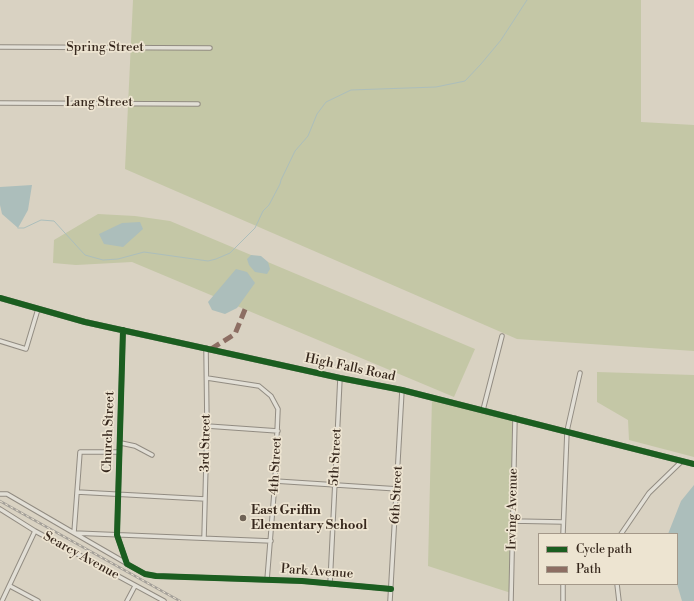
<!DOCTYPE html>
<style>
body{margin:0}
#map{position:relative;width:694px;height:601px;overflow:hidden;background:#d9d2c2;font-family:"Libre Bodoni",serif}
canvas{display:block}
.legend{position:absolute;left:538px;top:533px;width:140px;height:52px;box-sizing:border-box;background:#ede4d1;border:1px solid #a49889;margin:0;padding:5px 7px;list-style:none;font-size:12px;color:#36271c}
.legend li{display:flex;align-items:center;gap:8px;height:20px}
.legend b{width:20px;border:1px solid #a49889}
</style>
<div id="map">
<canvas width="694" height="601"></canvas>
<ul class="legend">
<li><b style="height:5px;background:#1b5e20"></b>Cycle path</li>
<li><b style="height:5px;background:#8d6e63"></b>Path</li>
</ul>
</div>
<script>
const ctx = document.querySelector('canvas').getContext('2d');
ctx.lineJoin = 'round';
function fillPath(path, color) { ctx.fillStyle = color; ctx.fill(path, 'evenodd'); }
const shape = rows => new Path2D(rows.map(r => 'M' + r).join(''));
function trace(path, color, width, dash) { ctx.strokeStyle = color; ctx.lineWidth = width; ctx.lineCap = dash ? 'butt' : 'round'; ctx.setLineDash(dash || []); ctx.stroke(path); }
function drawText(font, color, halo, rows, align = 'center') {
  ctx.font = font + ' "Libre Bodoni",serif'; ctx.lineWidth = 3.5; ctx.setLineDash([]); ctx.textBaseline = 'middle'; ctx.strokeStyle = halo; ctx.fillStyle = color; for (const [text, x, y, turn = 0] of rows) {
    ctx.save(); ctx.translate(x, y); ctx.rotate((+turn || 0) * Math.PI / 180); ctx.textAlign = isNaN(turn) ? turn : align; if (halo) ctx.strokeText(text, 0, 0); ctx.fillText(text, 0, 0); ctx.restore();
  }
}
fillPath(shape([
 [133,0,641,0,641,122,694,125,694,351,517,339,125,169],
 [98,214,135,216,170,221,475,349,454,397,132,262,76,265,53,263,54,240],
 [597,372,694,375,694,457,629,440,628,420,597,402],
 [432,398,514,419,511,593,428,566]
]), '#c4c7a6');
fillPath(shape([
 [32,185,28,210,18,228,2,214,0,205,0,187],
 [140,222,143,229,123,247,104,244,99,234,122,223],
 [251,255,261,256,268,262,270,269,267,274,255,272,249,265,247,259],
 [236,269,247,272,255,283,237,308,225,314,212,310,208,302],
 [694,485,694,601,682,601,677,584,677,534,668,534,681,501]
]), '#acbebb');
trace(shape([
 [18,228,24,228,41,220,54,221,85,255,103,260,118,259,144,252,208,261,216,259,230,253,255,228,263,211,269,205,280,184,281,180,295,151,308,136,317,114,326,102,351,90,436,87,465,81,481,64,501,40,527,0]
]), '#acbebb', 1);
const minor = shape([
 [0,47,210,48],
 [0,103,198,104],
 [123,330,117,535,127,564,145,574,156,576,302,581,391,589],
 [0,341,26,349,38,309],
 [207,378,259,386,271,396,278,409,275,481,267,580],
 [483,410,502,336],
 [207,426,278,431],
 [121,443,135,446,152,455],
 [119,452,80,452,74,533,126,563],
 [275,481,398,489],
 [77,492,205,499],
 [0,494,7,494,74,533,271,541],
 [0,509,35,531,164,601],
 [512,521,563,522],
 [563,534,567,431,580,373],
 [621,534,649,493,682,461],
 [204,538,207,426,206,348],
 [330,584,340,378],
 [617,584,619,601],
 [10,586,38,601],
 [2,601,35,531],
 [127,601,135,586],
 [390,601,402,390],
 [511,601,515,418],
 [563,601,563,584]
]);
const tertiary = shape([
 [0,298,85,322,340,378,402,390,694,464]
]);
trace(minor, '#928c82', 5.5);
trace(tertiary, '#928c82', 6);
trace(minor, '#e2dfd6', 3.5);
trace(tertiary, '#e2dfd6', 4.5);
const rail = shape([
 [0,501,180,601]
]);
trace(rail, '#a4a099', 2.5);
trace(rail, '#ede4d1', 1, [3]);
trace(shape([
 [211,349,235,334,246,307]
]), '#8d6e63', 5, [10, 5]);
trace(shape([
 [0,298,85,322,340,378,402,390,694,464],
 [123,330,117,535,127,564,145,574,156,576,302,581,391,589]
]), '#1b5e20', 6);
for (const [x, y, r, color] of [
 [243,518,4,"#6f6356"]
]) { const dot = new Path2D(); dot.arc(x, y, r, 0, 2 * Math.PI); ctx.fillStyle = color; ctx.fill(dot); trace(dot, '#ede4d1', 1.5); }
drawText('13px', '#36271c', '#ede4d1', [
 ["Spring Street",105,48],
 ["Lang Street",99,103],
 ["High Falls Road",350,368,12],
 ["Church Street",109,432,-88],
 ["3rd Street",206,443,-89],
 ["5th Street",336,457,-87],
 ["4th Street",276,466,-87],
 ["6th Street",397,495,-87],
 ["Irving Avenue",513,509,-89],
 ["Searcy Avenue",81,556,29],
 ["Park Avenue",317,572,4]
]);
drawText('bold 13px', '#36271c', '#ede4d1', [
 ["East Griffin",251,511],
 ["Elementary School",251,526]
], 'left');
</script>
